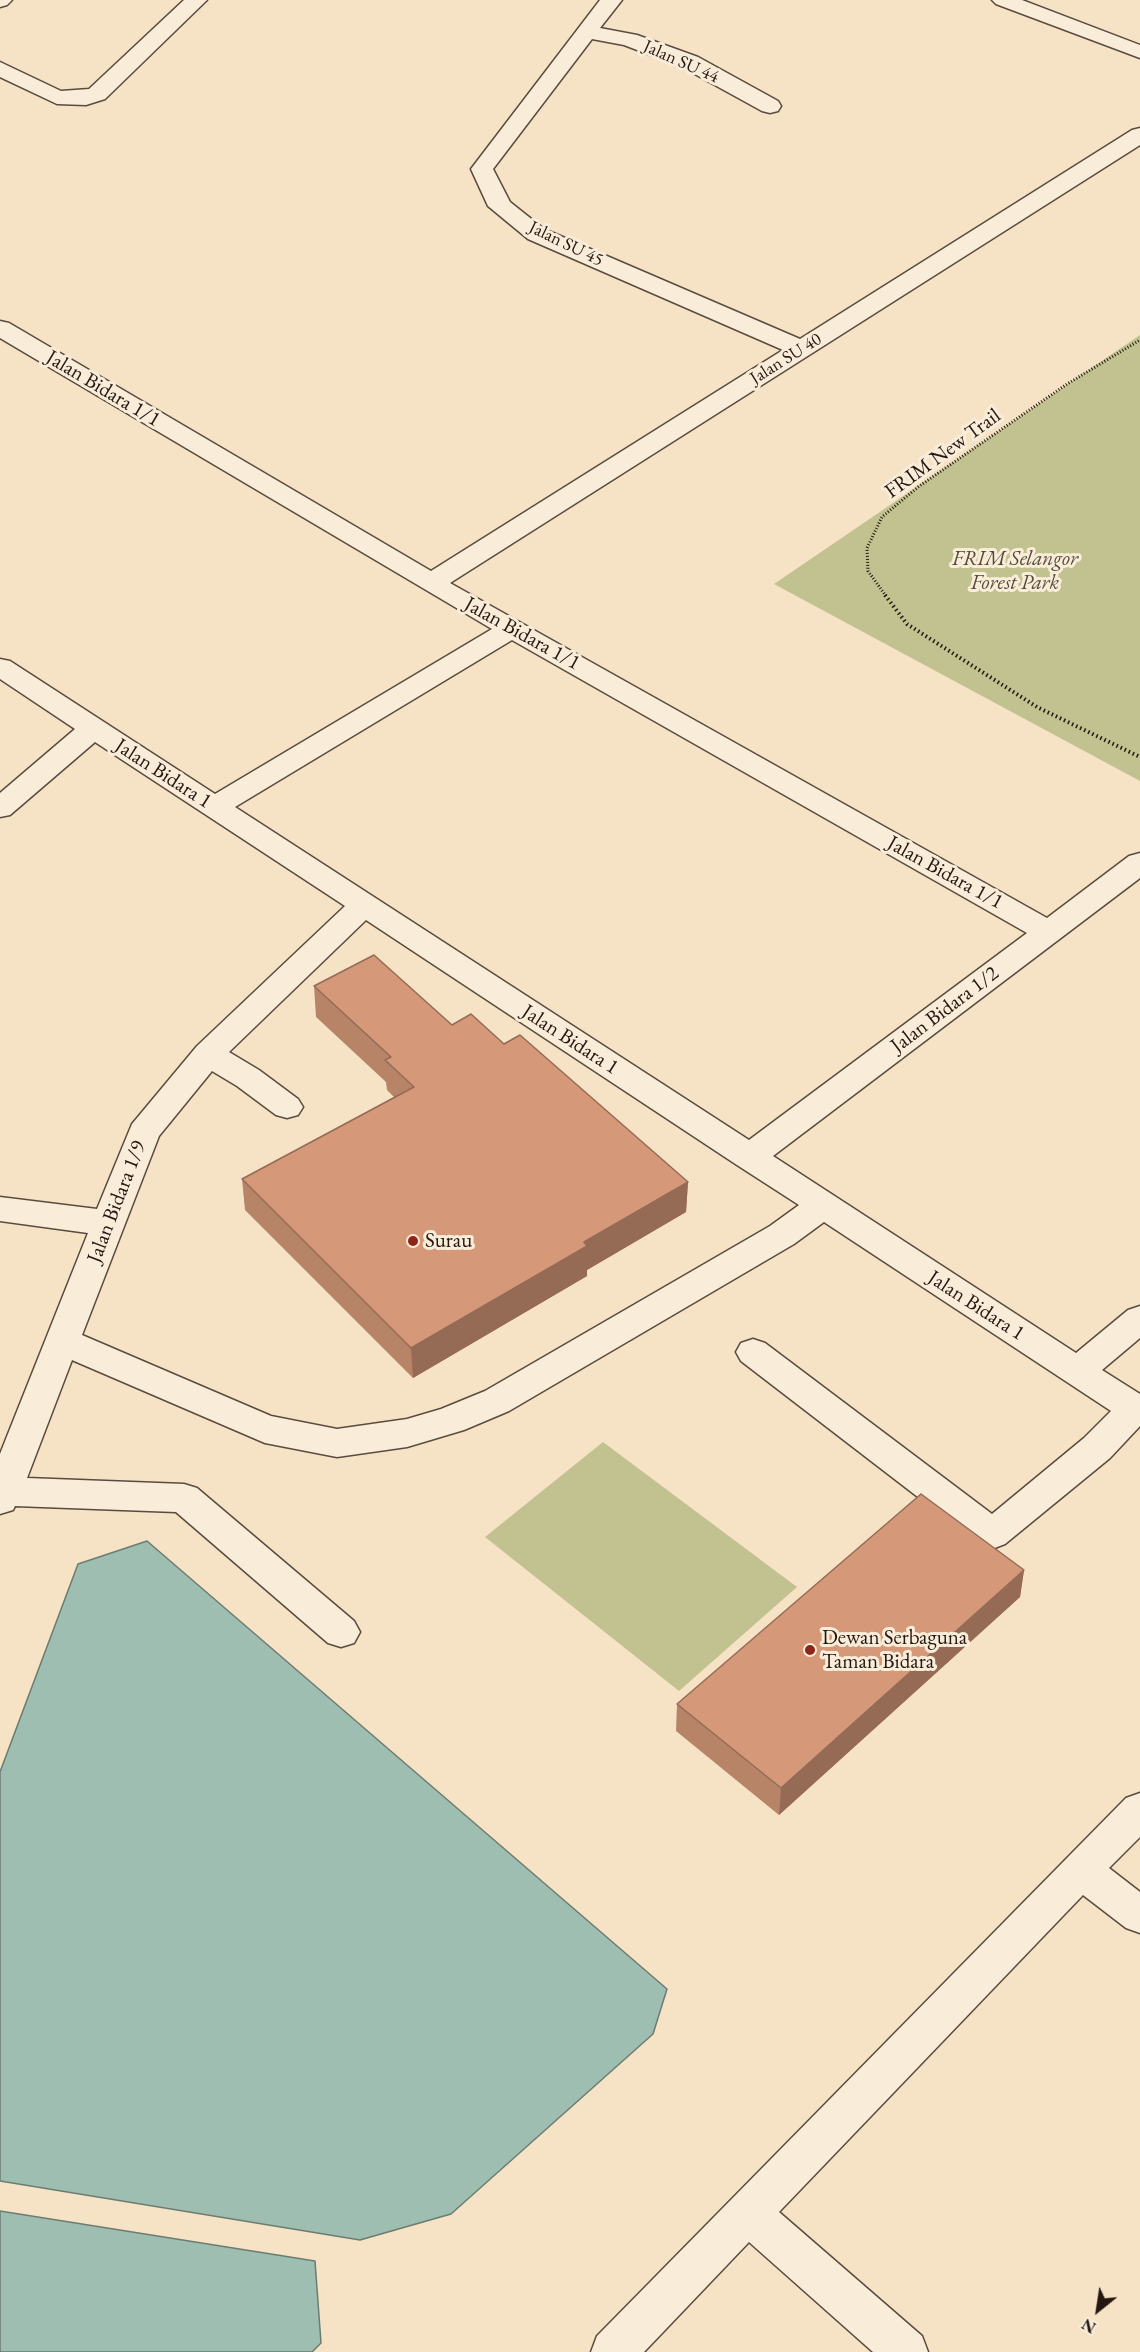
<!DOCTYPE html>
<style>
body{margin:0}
#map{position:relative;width:1140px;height:2352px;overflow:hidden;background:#f6e3c5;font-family:"EB Garamond",serif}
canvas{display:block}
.north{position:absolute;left:1068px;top:2280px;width:60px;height:60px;-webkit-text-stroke:4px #f9edd9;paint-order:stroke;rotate:210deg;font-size:16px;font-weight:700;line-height:24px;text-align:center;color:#251812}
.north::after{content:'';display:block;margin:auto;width:21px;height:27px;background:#251812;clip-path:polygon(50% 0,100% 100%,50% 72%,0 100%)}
</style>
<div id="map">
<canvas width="1140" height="2352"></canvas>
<div class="north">N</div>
</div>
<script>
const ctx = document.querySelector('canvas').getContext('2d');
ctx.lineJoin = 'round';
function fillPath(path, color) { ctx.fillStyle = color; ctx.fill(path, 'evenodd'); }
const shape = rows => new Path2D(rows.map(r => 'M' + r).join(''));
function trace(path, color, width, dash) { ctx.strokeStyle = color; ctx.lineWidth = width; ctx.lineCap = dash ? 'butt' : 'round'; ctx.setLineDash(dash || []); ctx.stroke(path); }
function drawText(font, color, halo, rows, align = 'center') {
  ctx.font = font + ' "EB Garamond",serif'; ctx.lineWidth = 6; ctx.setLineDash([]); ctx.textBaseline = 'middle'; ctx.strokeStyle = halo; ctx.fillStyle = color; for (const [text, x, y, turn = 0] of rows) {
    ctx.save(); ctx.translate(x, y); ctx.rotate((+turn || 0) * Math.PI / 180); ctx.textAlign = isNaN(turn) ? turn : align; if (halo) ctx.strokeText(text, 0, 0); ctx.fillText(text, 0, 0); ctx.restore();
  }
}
fillPath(shape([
 [1140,335,1140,781,774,584],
 [603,1442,797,1587,679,1691,485,1537]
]), '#c2c291');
const water = shape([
 [147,1541,667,1989,653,2034,451,2214,360,2240,0,2181,0,1772,78,1564,147,1541],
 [0,2211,315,2261,321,2343,312,2352,0,2352,0,2211]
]);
fillPath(water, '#9dbeb1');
trace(water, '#6d7c71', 1.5);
const minor = shape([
 [0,0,12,0,7,5,0,7,0,0],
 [184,0,207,0,105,99,86,105,57,104,0,77,0,62,61,91,89,89,184,0],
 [600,0,622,0,600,28,637,35,698,57,778,101,781,106,778,111,770,113,762,111,682,67,624,45,592,39,493,169,510,202,544,229,800,339,1132,130,1140,128,1140,145,450,583,1047,918,1129,856,1140,853,1140,878,773,1156,1076,1353,1128,1310,1140,1306,1140,1338,1102,1370,1140,1394,1140,1426,1110,1458,1005,1544,992,1549,979,1544,741,1361,736,1352,741,1343,753,1339,765,1343,992,1514,1084,1438,1111,1411,824,1222,794,1244,509,1411,464,1430,407,1447,337,1457,265,1443,72,1360,27,1478,184,1484,197,1488,354,1621,360,1632,354,1643,341,1647,328,1643,176,1512,15,1506,13,1510,0,1514,0,1454,88,1233,0,1221,0,1197,97,1209,132,1124,197,1046,345,906,95,742,10,815,0,817,0,793,75,729,0,679,0,659,10,661,215,794,492,629,0,338,0,321,9,323,431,571,783,350,528,239,488,206,471,169,600,0],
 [512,640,1027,933,749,1140,235,807,512,640],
 [366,920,737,1165,799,1205,770,1226,485,1391,441,1409,407,1419,337,1429,271,1416,82,1335,159,1136,212,1071,237,1086,276,1115,287,1118,298,1115,303,1107,298,1099,259,1070,229,1052,366,920],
 [992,0,1022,0,1140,45,1140,58,996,4,992,0],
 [1140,1793,1140,1837,1109,1868,1140,1892,1140,1933,1126,1928,1083,1895,779,2212,922,2336,928,2352,873,2352,749,2242,644,2352,591,2352,597,2336,1126,1798,1140,1793]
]);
trace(minor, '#594b3f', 3);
trace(shape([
 [886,596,868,571,867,548,882,517,918,487,1067,384,1140,340]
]), '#251812', 3, [1, 2]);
trace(shape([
 [885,595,907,624,1037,707,1140,757]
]), '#251812', 4, [1.5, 3]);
fillPath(minor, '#f9edd9');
fillPath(shape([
 [314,986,452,1025,504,1044,688,1182,686,1212,587,1270,587,1276,413,1378,245,1210,242,1179,394,1097,387,1090,386,1082,316,1017],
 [1024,1570,1020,1597,779,1815,676,1731,677,1704]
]), '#b78468');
fillPath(shape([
 [688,1182,686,1212,587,1270,587,1276,413,1378,411,1348,584,1242],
 [1024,1570,1020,1597,779,1815,781,1788]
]), '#956b55');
const building = shape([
 [374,955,452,1025,471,1014,504,1044,520,1035,688,1182,584,1242,587,1246,411,1348,242,1179,414,1087,385,1060,391,1057,314,986,374,955],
 [921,1494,1024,1570,781,1788,677,1704,921,1494]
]);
fillPath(building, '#d59979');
trace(building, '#956b55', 1.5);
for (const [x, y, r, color] of [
 [413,1241,6,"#8f2418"],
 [810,1650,6,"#8f2418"]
]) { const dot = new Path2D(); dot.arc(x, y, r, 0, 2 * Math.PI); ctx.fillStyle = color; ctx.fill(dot); trace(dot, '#f9edd9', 2); }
drawText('18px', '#251812', '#f9edd9', [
 ["Jalan SU 44",681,62,24],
 ["Jalan SU 45",566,244,26],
 ["Jalan SU 40",786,359,-32]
]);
drawText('21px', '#251812', '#f9edd9', [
 ["Jalan Bidara 1/1",103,389,31],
 ["FRIM New Trail",943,454,-36],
 ["Jalan Bidara 1/1",522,634,29],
 ["Jalan Bidara 1",163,774,33],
 ["Jalan Bidara 1/1",945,873,29],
 ["Jalan Bidara 1/2",945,1010,-37],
 ["Jalan Bidara 1",570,1040,33],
 ["Jalan Bidara 1/9",117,1202,-69],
 ["Jalan Bidara 1",976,1306,33]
]);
drawText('italic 21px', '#544b38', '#f9edd9', [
 ["FRIM Selangor",1015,559],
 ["Forest Park",1015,583]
]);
drawText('21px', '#251812', '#f9edd9', [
 ["Surau",425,1241],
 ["Dewan Serbaguna",822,1638],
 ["Taman Bidara",822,1662]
], 'left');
</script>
